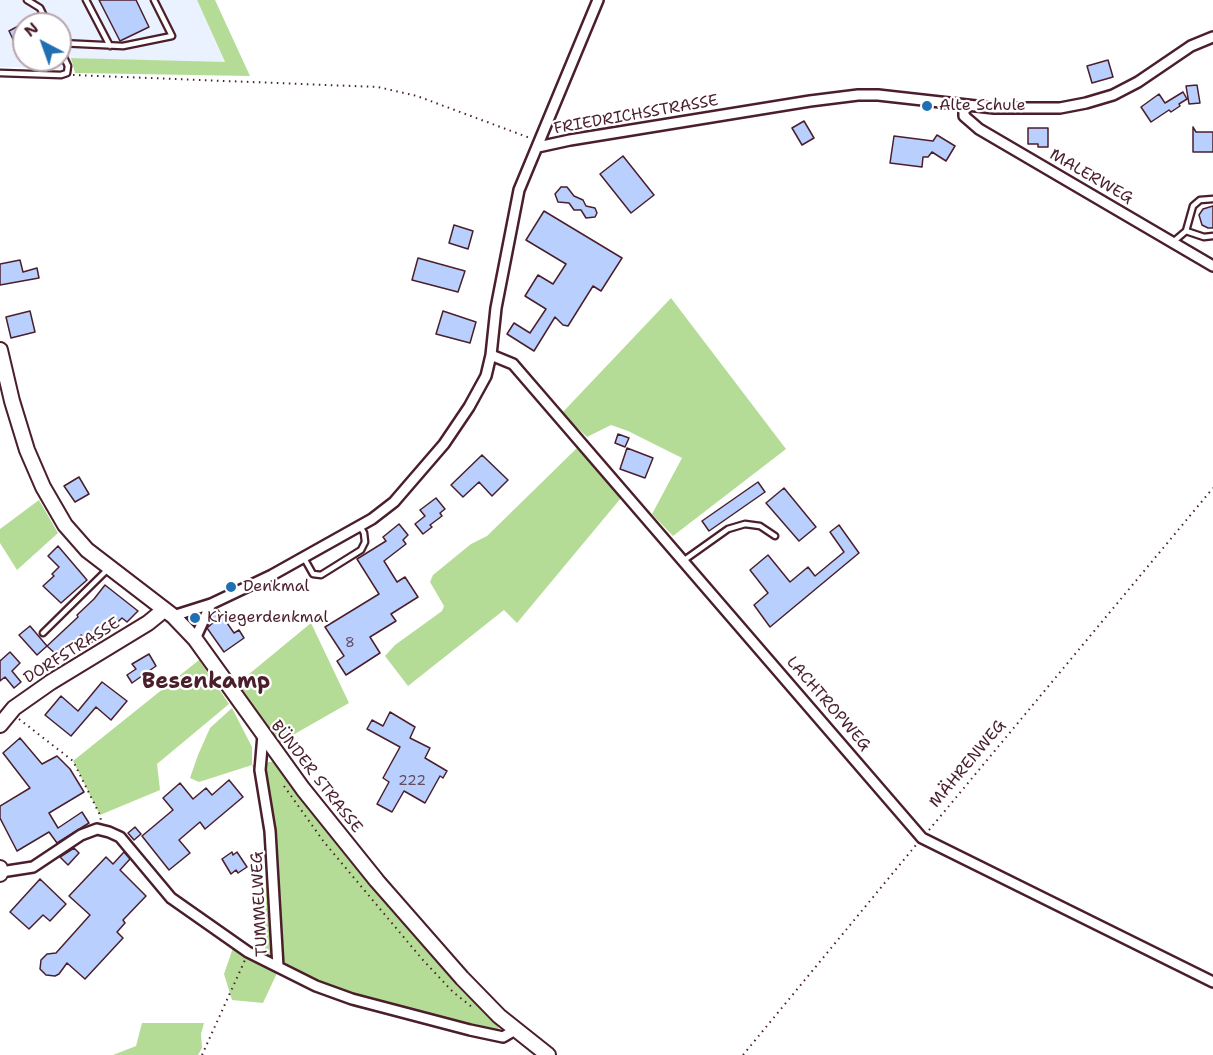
<!DOCTYPE html>
<meta charset="utf-8">
<style>
body{margin:0}
#map{position:relative;width:1213px;height:1055px;overflow:hidden;background:#fff;font-family:"Shantell Sans",sans-serif}
canvas{display:block}
.north{position:absolute;left:12px;top:12px;width:60px;height:60px;box-sizing:border-box;background:#fff;border:2px solid #b7a5aa;border-radius:50%;rotate:319deg;font-size:16px;font-weight:700;line-height:24px;text-align:center;color:#4a1f2b}
.north::after{content:'';display:block;margin:auto;width:21px;height:27px;background:#1f6fb2;clip-path:polygon(50% 0,100% 100%,50% 72%,0 100%)}
</style>
<div id="map">
<canvas width="1213" height="1055"></canvas>
<div class="north">N</div>
</div>
<script>
const ctx = document.querySelector('canvas').getContext('2d');
ctx.lineJoin = 'round';
function fillPath(path, color) { ctx.fillStyle = color; ctx.fill(path, 'evenodd'); }
const shape = rows => new Path2D(rows.map(r => 'M' + r).join(''));
function trace(path, color, width, dash) { ctx.strokeStyle = color; ctx.lineWidth = width; ctx.lineCap = dash ? 'butt' : 'round'; ctx.setLineDash(dash || []); ctx.stroke(path); }
function drawText(font, color, halo, rows, align = 'center') {
  ctx.font = font + ' "Shantell Sans",sans-serif'; ctx.lineWidth = 4.5; ctx.setLineDash([]); ctx.textBaseline = 'middle'; ctx.strokeStyle = halo; ctx.fillStyle = color; for (const [text, x, y, turn = 0] of rows) {
    ctx.save(); ctx.translate(x, y); ctx.rotate((+turn || 0) * Math.PI / 180); ctx.textAlign = isNaN(turn) ? turn : align; if (halo) ctx.strokeText(text, 0, 0); ctx.fillText(text, 0, 0); ctx.restore();
  }
}
fillPath(shape([
 [0,0,197,0,225,63,72,58,71,69,0,67],
 [24,24,60,24,60,60,24,60]
]), '#eaf1ff');
fillPath(shape([
 [197,0,215,0,250,76,75,73,71,58,225,62],
 [671,298,786,449,673,536,652,514,682,458,628,431,611,425,587,437,562,413],
 [578,447,621,498,517,623,504,610,408,686,385,656,395,645,442,611,444,606,430,582,433,575,471,544,487,536],
 [39,500,58,533,17,570,0,543,0,529],
 [311,623,349,703,277,744,237,684],
 [199,660,229,704,157,764,160,790,100,815,73,761],
 [232,708,252,747,252,765,275,761,399,919,446,970,494,1020,502,1034,436,1020,435,1026,354,1007,277,973,263,1003,232,1000,224,974,234,945,253,960,265,965,266,847,257,783,252,765,199,782,190,778,198,755,210,728],
 [142,1023,204,1023,201,1034,202,1048,198,1055,113,1055,136,1046]
]), '#b5dc97');
const building = shape([
 [99,0,136,0,149,27,120,41,99,0],
 [24,23,24,62,9,31,24,23],
 [1108,60,1113,77,1092,83,1087,66,1108,60],
 [1197,85,1200,103,1189,104,1186,86,1197,85],
 [1183,92,1187,99,1179,104,1180,106,1171,112,1169,110,1151,122,1141,107,1159,94,1165,103,1183,92],
 [804,121,814,138,802,145,792,128,804,121],
 [1193,127,1196,132,1213,132,1213,152,1193,152,1193,127],
 [1028,128,1048,128,1048,147,1038,147,1038,144,1028,144,1028,128],
 [937,135,955,146,946,161,932,152,928,157,923,157,922,167,890,163,894,136,933,141,937,135],
 [623,156,654,195,631,213,600,174,623,156],
 [561,187,567,187,574,196,583,200,586,206,595,208,597,213,595,217,586,218,581,210,574,210,569,203,558,202,555,194,561,187],
 [1213,206,1213,228,1208,228,1202,225,1199,215,1203,209,1213,206],
 [544,211,622,258,601,291,593,286,568,326,563,325,555,317,534,351,507,334,514,323,530,333,546,309,525,296,538,275,553,284,566,264,526,240,544,211],
 [454,225,473,231,468,249,449,243,454,225],
 [418,258,465,271,458,292,412,280,418,258],
 [20,260,23,272,37,268,39,278,0,285,0,264,20,260],
 [30,311,35,332,11,338,6,317,30,311],
 [443,311,476,322,470,343,436,334,443,311],
 [618,434,629,438,625,447,615,443,618,434],
 [627,448,653,458,645,478,620,469,627,448],
 [482,455,508,480,492,496,479,482,463,497,451,485,482,455],
 [79,477,89,494,75,502,64,486,79,477],
 [758,482,765,492,709,531,702,521,758,482],
 [784,488,816,527,799,541,766,503,784,488],
 [436,498,445,509,440,513,442,516,430,525,432,527,423,534,415,524,425,516,420,510,436,498],
 [399,524,408,535,403,540,406,544,384,561,397,582,405,577,418,597,391,614,396,621,370,637,380,653,346,675,337,661,344,656,325,627,379,594,357,559,386,541,383,537,399,524],
 [839,525,859,553,770,627,754,605,768,593,750,570,768,555,790,582,808,567,815,576,844,552,830,532,839,525],
 [58,546,87,580,61,603,43,586,54,576,52,574,59,567,48,556,58,546],
 [105,585,138,611,127,622,122,618,97,641,95,639,89,645,81,635,58,656,47,646,37,655,19,635,30,626,47,646,78,617,77,615,94,599,105,585],
 [218,610,234,633,239,630,244,638,224,652,207,628,215,621,212,617,218,610],
 [10,652,20,663,12,671,21,682,14,688,5,677,0,681,0,661,10,652],
 [149,654,156,666,132,683,127,675,136,669,132,664,149,654],
 [102,682,127,701,111,720,96,707,71,736,45,715,61,696,78,711,102,682],
 [390,712,415,727,410,738,430,748,425,758,447,771,443,778,440,776,425,803,404,791,392,812,377,804,389,782,383,778,400,747,367,729,372,720,383,726,390,712],
 [20,738,42,764,57,756,70,769,84,792,49,813,58,828,82,812,89,823,57,843,49,832,17,851,0,818,0,806,30,788,3,753,20,738],
 [229,780,243,797,205,829,200,822,179,840,190,853,169,870,142,836,173,810,163,798,180,783,193,799,206,788,212,795,229,780],
 [135,827,141,834,134,840,128,833,135,827],
 [74,848,79,853,68,865,60,857,74,848],
 [124,852,130,859,120,870,146,896,123,920,125,923,117,932,123,938,85,979,67,963,59,974,55,976,46,975,40,969,41,960,47,954,56,953,90,915,69,896,106,857,113,864,124,852],
 [232,852,233,855,237,852,247,867,238,873,236,870,231,874,222,859,232,852],
 [40,879,66,904,50,921,43,915,29,929,10,912,40,879]
]);
fillPath(building, '#b9cffe');
trace(building, '#4a1f2b', 1.5);
const lane = shape([
 [27,0,40,8,48,24],
 [86,0,110,46],
 [60,43,123,46,172,36,154,0],
 [0,73,61,75,67,73,68,66,60,49],
 [1186,231,1204,237,1213,236],
 [1173,242,1186,231,1193,206,1200,200,1213,199],
 [304,558,313,574,321,575,361,550,365,542,364,533,360,526],
 [683,561,728,529,745,524,760,526,775,536],
 [43,633,108,569]
]);
const street = shape([
 [964,106,964,116,979,129,1213,266],
 [538,147,570,140,810,101,858,95,878,95,994,108,1060,108,1086,103,1113,95,1138,82,1191,46,1213,37],
 [491,355,513,364,922,838,1213,982],
 [173,616,211,604,272,575,372,519,394,502,444,444,469,407,486,376,491,355,496,308,519,190,598,0],
 [195,639,211,604],
 [263,735,260,770,270,831,278,967,316,986,352,999,470,1030,503,1037,515,1030],
 [1,872,33,867,81,835,97,829,109,832,120,837,171,898,248,952,278,967]
]);
const secondary = shape([
 [0,350,12,401,27,450,43,487,65,525,87,550,173,616,195,639,303,789,377,881,462,978,499,1016,548,1055],
 [0,725,14,708,51,682,148,623,164,610],
 [0,868,0,874]
]);
trace(lane, '#4a1f2b', 9);
trace(street, '#4a1f2b', 14);
trace(secondary, '#4a1f2b', 18);
trace(shape([
 [73,75,378,87,417,96,530,138],
 [19,719,73,761,100,815,101,821],
 [284,786,324,842,422,959,453,992,472,1007],
 [929,830,1213,488],
 [202,1055,245,960],
 [743,1055,916,845]
]), '#4a1f2b', 2, [1.5, 4.5]);
trace(lane, '#fff', 4.5);
trace(street, '#fff', 9);
trace(secondary, '#fff', 14);
for (const [x, y, r, color] of [
 [927,106,6,"#1f6fb2"],
 [231,587,6,"#1f6fb2"],
 [195,618,6,"#1f6fb2"]
]) { const dot = new Path2D(); dot.arc(x, y, r, 0, 2 * Math.PI); ctx.fillStyle = color; ctx.fill(dot); trace(dot, '#fff', 2); }
drawText('14px', '#664b60', null, [
 ["8",350,643],
 ["222",412,781]
]);
drawText('16px', '#4a1f2b', '#fff', [
 ["Alte Schule",939,106],
 ["Denkmal",243,587],
 ["Kriegerdenkmal",207,618]
], 'left');
drawText('16px', '#4a1f2b', '#fff', [
 ["FRIEDRICHSSTRASSE",636,115,-10],
 ["MALERWEG",1091,177,30],
 ["DORFSTRASSE",72,651,-32],
 ["LACHTROPWEG",828,704,49],
 ["MÄHRENWEG",968,764,-50],
 ["BÜNDER STRASSE",316,777,52],
 ["TUMMELWEG",260,904,-93]
]);
drawText('bold 22px', '#4a1f2b', '#fff', [
 ["Besenkamp",206,682]
]);
</script>
